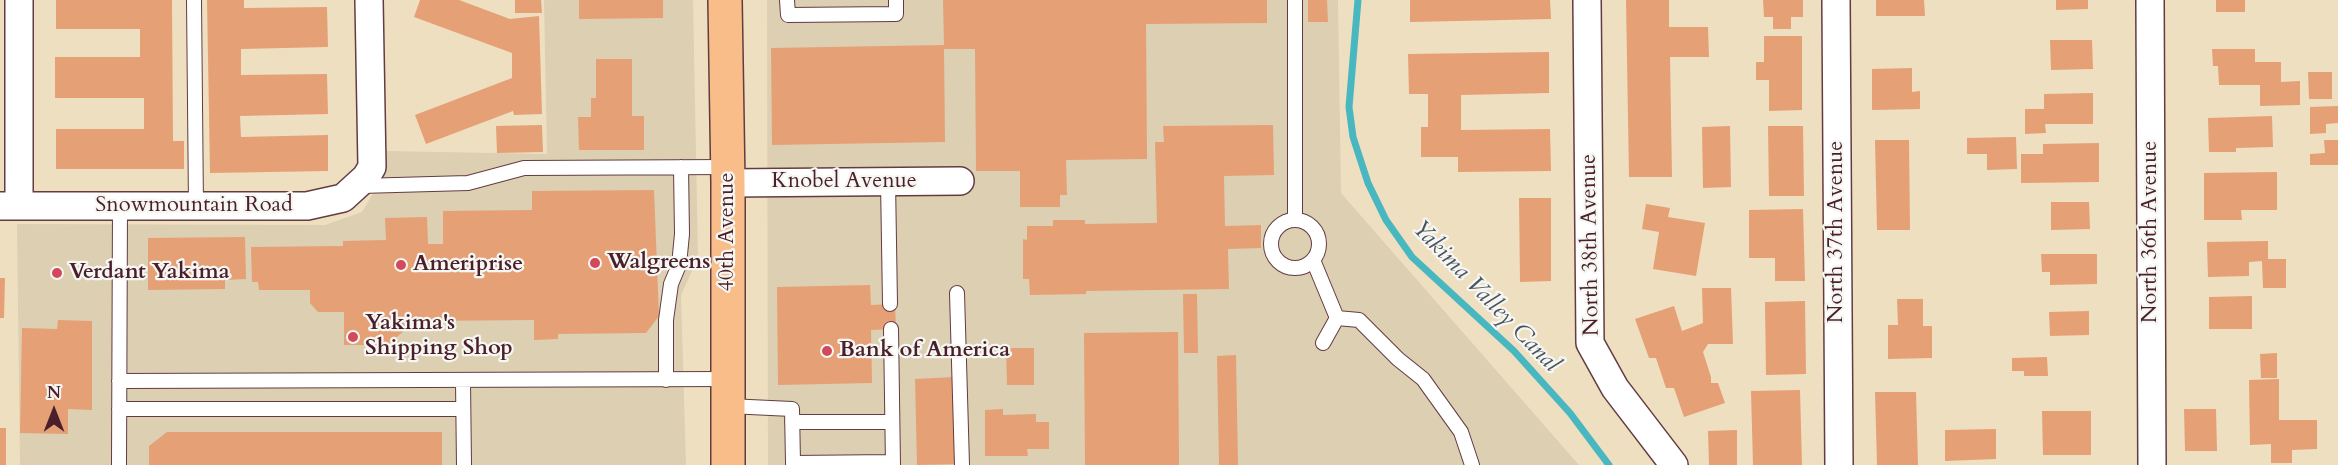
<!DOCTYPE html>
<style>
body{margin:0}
#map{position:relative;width:2338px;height:465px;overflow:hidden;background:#eedfc0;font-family:Cardo,serif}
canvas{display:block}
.north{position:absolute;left:24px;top:381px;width:60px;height:60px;-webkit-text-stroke:4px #f6f6f2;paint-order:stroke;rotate:0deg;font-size:16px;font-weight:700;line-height:24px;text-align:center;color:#4a1f2b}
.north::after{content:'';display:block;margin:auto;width:21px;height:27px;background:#4a1f2b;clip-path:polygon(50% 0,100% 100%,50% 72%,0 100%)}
</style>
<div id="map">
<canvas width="2338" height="465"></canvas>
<div class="north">N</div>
</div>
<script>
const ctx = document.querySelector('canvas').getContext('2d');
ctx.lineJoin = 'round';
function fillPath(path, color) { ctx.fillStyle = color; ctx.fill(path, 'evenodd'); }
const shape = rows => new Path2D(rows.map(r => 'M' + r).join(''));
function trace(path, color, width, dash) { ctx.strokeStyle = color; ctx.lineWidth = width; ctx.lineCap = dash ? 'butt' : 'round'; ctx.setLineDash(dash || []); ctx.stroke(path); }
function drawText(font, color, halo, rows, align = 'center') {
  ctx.font = font + ' Cardo,serif'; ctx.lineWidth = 4.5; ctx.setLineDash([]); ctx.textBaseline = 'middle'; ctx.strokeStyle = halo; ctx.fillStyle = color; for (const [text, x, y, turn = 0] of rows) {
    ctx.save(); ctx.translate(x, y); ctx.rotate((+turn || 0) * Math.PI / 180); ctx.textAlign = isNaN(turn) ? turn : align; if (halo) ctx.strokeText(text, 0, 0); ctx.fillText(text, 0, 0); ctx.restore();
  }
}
fillPath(shape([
 [544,0,693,0,698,258,681,295,686,465,20,465,17,224,325,225,362,212,381,180,385,151,547,154],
 [767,0,1338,0,1341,193,1579,465,768,465]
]), '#ddcfb1');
trace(shape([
 [1358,0,1349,107,1353,137,1368,183,1386,220,1412,257,1514,351,1570,413,1609,465]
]), '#48b7c0', 7);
fillPath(shape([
 [56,0,172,0,173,141,184,141,184,169,56,169,56,129,144,129,144,98,55,98,55,57,140,57,140,29,56,29],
 [207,0,244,0,244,8,327,7,328,47,241,49,241,75,327,74,328,114,240,116,241,137,328,135,328,171,210,173],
 [420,0,459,0,510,19,539,16,542,114,514,115,513,111,426,144,415,115,512,78,512,53,414,17],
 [515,0,541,0,542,13,515,13],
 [579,0,663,0,663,18,579,19],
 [943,0,1267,0,1267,23,1146,24,1147,159,1066,160,1067,195,1060,195,1060,207,1020,207,1020,171,976,171,975,49,944,49,945,142,772,145,771,48,944,45],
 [1308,0,1327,0,1328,22,1308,22],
 [1410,0,1550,0,1551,19,1410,22],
 [1626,0,1669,0,1669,27,1708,27,1709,57,1670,57,1672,177,1629,177],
 [1763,0,1803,0,1803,17,1791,17,1791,29,1773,29,1773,17,1764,17],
 [1876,0,1924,0,1925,16,1876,16],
 [2056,0,2088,0,2088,9,2056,10],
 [2216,0,2245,0,2245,12,2216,12],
 [1764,36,1802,36,1802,110,1769,111,1769,80,1756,80,1756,62,1764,62],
 [2050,40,2092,40,2093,69,2051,70],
 [2212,49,2255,49,2255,62,2281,62,2281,82,2300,81,2300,105,2260,106,2260,85,2219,85,2218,66,2213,66],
 [1549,52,1549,93,1461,95,1461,130,1550,129,1551,171,1458,172,1458,157,1421,157,1421,127,1428,127,1428,94,1409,94,1408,54],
 [596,59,632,59,632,116,644,116,644,150,579,150,578,117,591,117,591,98,596,98],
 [1912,68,1912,92,1920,91,1920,109,1872,110,1872,69],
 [2308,72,2332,72,2332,99,2309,99],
 [2093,93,2093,124,2045,124,2046,133,2025,134,2025,109,2044,109,2044,94],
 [2338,106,2338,123,2326,124,2326,133,2310,134,2310,107],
 [2272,116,2273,147,2236,148,2236,152,2209,152,2208,118],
 [542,125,543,152,497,153,496,126],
 [1273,125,1274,175,1224,176,1225,226,1261,225,1261,248,1228,249,1229,289,1086,291,1086,294,1030,295,1029,279,1023,279,1023,239,1027,240,1027,226,1053,226,1053,220,1085,220,1085,224,1157,223,1155,142,1164,142,1163,126],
 [1730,126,1731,187,1703,188,1702,127],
 [1768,126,1803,126,1804,196,1769,196],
 [2016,137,2017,169,1987,170,1987,154,1967,154,1967,138],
 [1875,140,1909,140,1910,230,1877,230],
 [2324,140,2338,140,2338,165,2310,165,2310,154,2325,153],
 [2099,143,2099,182,2021,183,2021,154,2043,154,2043,144],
 [2277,172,2277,210,2241,210,2242,220,2204,220,2204,173],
 [654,190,659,316,646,333,558,334,558,339,534,340,534,320,416,321,387,345,344,345,344,312,318,312,310,303,310,290,259,290,258,282,252,282,251,247,343,246,343,241,386,240,385,218,427,217,428,244,443,244,443,211,532,210,532,191],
 [1519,198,1551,198,1551,281,1520,282],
 [2051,202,2089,202,2090,229,2051,230],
 [1646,204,1670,208,1668,217,1705,223,1696,276,1653,269,1659,232,1642,229],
 [1803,209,1805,281,1775,281,1775,258,1749,258,1749,210],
 [245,237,246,279,225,280,225,289,148,290,148,238],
 [2268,241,2268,259,2286,259,2286,288,2263,288,2262,261,2249,262,2249,276,2208,277,2207,242],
 [2041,254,2097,254,2097,284,2050,285,2050,272,2042,272],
 [0,278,5,278,4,318,0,318],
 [870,285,871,305,895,304,896,329,871,330,872,383,778,385,777,287],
 [1702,288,1731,288,1733,344,1708,344,1703,352,1711,377,1711,383,1718,383,1725,403,1684,417,1674,388,1666,388,1656,358,1649,358,1635,319,1674,306,1682,331,1703,323],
 [1183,294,1197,294,1198,353,1184,353],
 [2252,296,2252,329,2209,329,2209,297],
 [1897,299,1923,299,1923,326,1932,326,1932,358,1888,359,1888,325,1898,325],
 [1805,301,1806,374,1766,375,1765,302],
 [2089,311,2089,335,2050,336,2049,312],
 [58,320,92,321,92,410,68,409,68,434,20,433,22,328,57,329],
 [1178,332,1179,465,1085,465,1084,333],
 [1006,348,1034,348,1034,385,1007,385],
 [2277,353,2277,378,2261,378,2260,354],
 [1236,355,1238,465,1219,465,1217,356],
 [2047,357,2048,376,2024,376,2024,371,2012,371,2012,358],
 [955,377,957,464,917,465,915,379],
 [2279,379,2279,420,2317,420,2317,449,2292,450,2292,463,2271,463,2271,444,2250,445,2249,380],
 [1800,390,1802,465,1753,465,1751,391],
 [1875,392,1916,392,1918,465,1877,465],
 [1003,409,1003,415,1036,414,1036,422,1049,422,1049,449,1027,449,1028,456,985,456,985,410],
 [2184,409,2216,409,2217,451,2185,451],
 [2042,411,2091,411,2091,455,2043,455],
 [0,428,6,428,6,465,0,465],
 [1996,429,1996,459,1945,461,1945,430],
 [1737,430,1737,465,1709,465,1708,431],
 [167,432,442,432,442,465,149,465,149,446]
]), '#e5a076');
const service = shape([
 [194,0,196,206],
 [787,0,788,15,896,14,896,0],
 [1295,0,1295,219],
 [888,181,890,304],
 [360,186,468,183,524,168,728,167],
 '1271 244a24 24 0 1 1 48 0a24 24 0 1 1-48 0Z',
 [1313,260,1337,318],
 [957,293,962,465],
 [891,329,893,465],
 [1323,343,1337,318,1359,320,1398,359,1423,379,1461,432,1472,465],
 [666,380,666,320,671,284,679,265,682,234,681,167],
 [119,381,728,379],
 [463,381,464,465],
 [728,406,792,409,793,463,893,462],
 [119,409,463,409],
 [792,422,892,422],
 [119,465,120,206]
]);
const minor = shape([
 [19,0,19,206],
 [1587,0,1590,343,1615,388,1674,465],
 [1836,0,1839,465],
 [2150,0,2152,465],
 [728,183,960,181],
 [0,206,307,206,343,198,366,177,372,167,369,0]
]);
const primary = shape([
 [725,0,728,183,728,465]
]);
trace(service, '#633c41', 16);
trace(minor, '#633c41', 30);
trace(primary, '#633c41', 36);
trace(service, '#fff', 14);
trace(minor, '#fff', 27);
trace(primary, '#f8bd89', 33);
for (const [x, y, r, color] of [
 [595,263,6,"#d1495b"],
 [401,265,6,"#d1495b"],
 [57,273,6,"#d1495b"],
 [353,337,6,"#d1495b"],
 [827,351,6,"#d1495b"]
]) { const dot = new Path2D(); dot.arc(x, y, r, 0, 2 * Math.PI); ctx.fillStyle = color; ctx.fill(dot); trace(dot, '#f6f6f2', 2); }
drawText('22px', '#4a1f2b', '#f6f6f2', [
 ["Knobel Avenue",844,182],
 ["Snowmountain Road",194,206],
 ["40th Avenue",728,232,-90],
 ["North 37th Avenue",1837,232,-90],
 ["North 36th Avenue",2151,232,-90],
 ["North 38th Avenue",1591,245,-91]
]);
drawText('bold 22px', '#4a1f2b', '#f6f6f2', [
 ["Walgreens",607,263],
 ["Ameriprise",413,265],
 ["Verdant Yakima",69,273],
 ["Yakima's",365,324],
 ["Shipping Shop",365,349],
 ["Bank of America",839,351]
], 'left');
drawText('italic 24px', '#49545f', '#f6f6f2', [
 ["Yakima Valley Canal",1485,297,46]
]);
</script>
